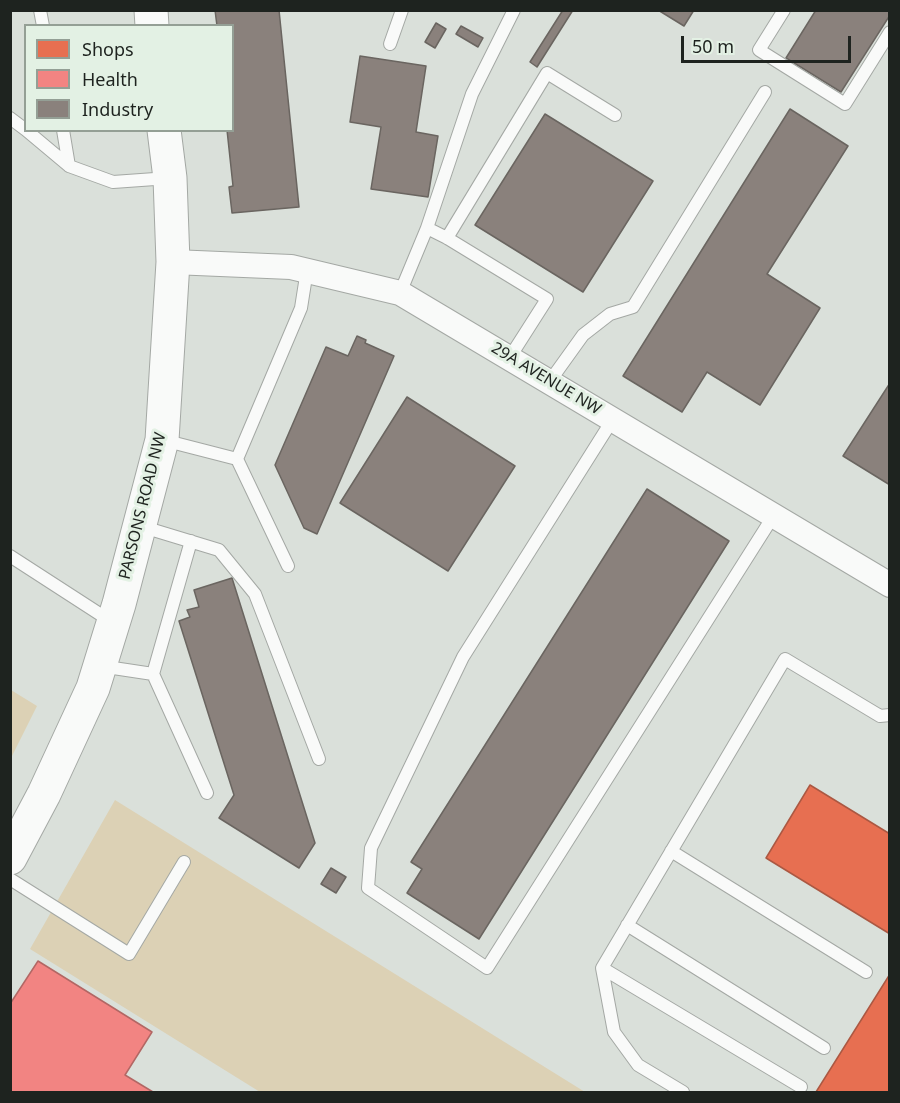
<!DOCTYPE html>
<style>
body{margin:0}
#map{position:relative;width:900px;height:1103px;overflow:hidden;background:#dae0da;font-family:"Noto Sans",sans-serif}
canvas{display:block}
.frame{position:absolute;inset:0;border:12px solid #1e231f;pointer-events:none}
.legend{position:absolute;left:24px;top:24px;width:210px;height:108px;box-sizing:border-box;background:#e3f1e4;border:2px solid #949f95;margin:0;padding:8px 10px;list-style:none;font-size:18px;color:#1e231f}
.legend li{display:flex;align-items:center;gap:12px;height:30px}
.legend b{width:30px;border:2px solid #949f95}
.scale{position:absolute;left:681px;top:36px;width:170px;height:27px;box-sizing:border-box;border:3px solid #1e231f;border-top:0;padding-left:8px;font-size:18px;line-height:21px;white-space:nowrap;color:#1e231f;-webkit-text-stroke:4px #e3f1e4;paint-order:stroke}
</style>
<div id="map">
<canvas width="900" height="1103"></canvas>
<div class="frame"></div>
<ul class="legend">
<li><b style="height:16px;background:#e76f51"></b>Shops</li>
<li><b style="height:16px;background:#f28482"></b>Health</li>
<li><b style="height:16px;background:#8a817c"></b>Industry</li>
</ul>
<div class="scale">50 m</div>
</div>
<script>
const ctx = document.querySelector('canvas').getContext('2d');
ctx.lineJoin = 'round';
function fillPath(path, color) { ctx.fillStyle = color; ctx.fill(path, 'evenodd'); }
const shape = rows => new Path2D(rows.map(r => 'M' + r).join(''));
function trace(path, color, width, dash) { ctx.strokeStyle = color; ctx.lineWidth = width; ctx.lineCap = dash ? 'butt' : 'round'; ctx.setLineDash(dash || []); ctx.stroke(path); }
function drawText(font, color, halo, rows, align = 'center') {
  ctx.font = font + ' "Noto Sans",sans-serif'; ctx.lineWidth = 6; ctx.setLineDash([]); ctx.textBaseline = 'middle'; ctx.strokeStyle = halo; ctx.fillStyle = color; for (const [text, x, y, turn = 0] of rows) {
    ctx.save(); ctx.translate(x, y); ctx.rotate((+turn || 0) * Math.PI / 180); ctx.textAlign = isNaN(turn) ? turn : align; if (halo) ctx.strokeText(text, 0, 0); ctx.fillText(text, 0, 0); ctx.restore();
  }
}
fillPath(shape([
 [11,690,37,706,11,758],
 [115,800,585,1092,260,1092,30,949]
]), '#dcd1b5');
const shops = shape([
 [810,785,890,834,890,934,766,858,810,785],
 [890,974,890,1092,816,1092,890,974]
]);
fillPath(shops, '#e76f51');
trace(shops, '#ab5842', 1.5);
const health = shape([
 [38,961,152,1032,125,1075,153,1092,10,1092,10,1004,38,961]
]);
fillPath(health, '#f28482');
trace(health, '#b26764', 1.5);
const industry = shape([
 [215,10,279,10,299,207,232,213,229,187,233,186,227,130,232,130,232,26,217,26,215,10],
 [563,10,573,10,537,67,530,62,563,10],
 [658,10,694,10,684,26,658,10],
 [816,10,890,10,890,15,841,92,786,58,816,10],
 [436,23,446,29,435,48,425,42,436,23],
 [461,26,483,38,478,47,456,34,461,26],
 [360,56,426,66,416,132,438,136,428,197,371,189,381,127,350,122,360,56],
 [790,109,848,146,767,274,820,308,760,405,707,372,682,412,623,376,790,109],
 [545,114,653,181,583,292,475,225,545,114],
 [357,336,366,340,365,343,394,356,317,534,304,528,275,465,326,347,348,356,357,336],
 [890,383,890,485,843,456,890,383],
 [407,397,515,466,448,571,340,503,407,397],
 [647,489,729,541,479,939,407,893,422,869,411,862,647,489],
 [232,578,315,843,299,868,219,818,234,795,179,621,190,617,187,610,199,607,194,590,232,578],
 [331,868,346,877,336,893,321,884,331,868]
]);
fillPath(industry, '#8a817c');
trace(industry, '#6a6560', 1.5);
const lane = shape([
 [40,10,43,26],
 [784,10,759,50,845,104,890,32],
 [390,44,402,10],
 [10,118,26,130],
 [26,130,69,166,113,182,169,178],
 [63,130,69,166],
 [427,228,472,94,514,10],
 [447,238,547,73,615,115],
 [400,293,427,228,447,238,547,299,510,357],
 [550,381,583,335,610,314,633,307,765,92],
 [613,419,463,657,371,848,368,888,487,968,774,515],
 [163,440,237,459,301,308,307,270],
 [237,459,288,566],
 [140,526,219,550,255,594,319,759],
 [10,556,112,622],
 [100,666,153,674,207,793],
 [153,674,191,541],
 [671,851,866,972],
 [10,879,129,954,184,862],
 [627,925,824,1048],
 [602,968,801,1087],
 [683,1092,638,1065,614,1032,602,968,785,659,880,716,890,715]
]);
const street = shape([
 [173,262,291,267,400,293,890,585]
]);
const secondary = shape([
 [151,10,152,26],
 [10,858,44,794,93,688,119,604,162,440,173,262,170,178,164,130]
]);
trace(lane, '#a4a8a4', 14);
trace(street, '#a4a8a4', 26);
trace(secondary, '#a4a8a4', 35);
trace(lane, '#f9faf9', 12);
trace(street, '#f9faf9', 24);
trace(secondary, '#f9faf9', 33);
drawText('16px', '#1e231f', '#e3f1e4', [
 ["29A AVENUE NW",546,379,31],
 ["PARSONS ROAD NW",143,506,-76]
]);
</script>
